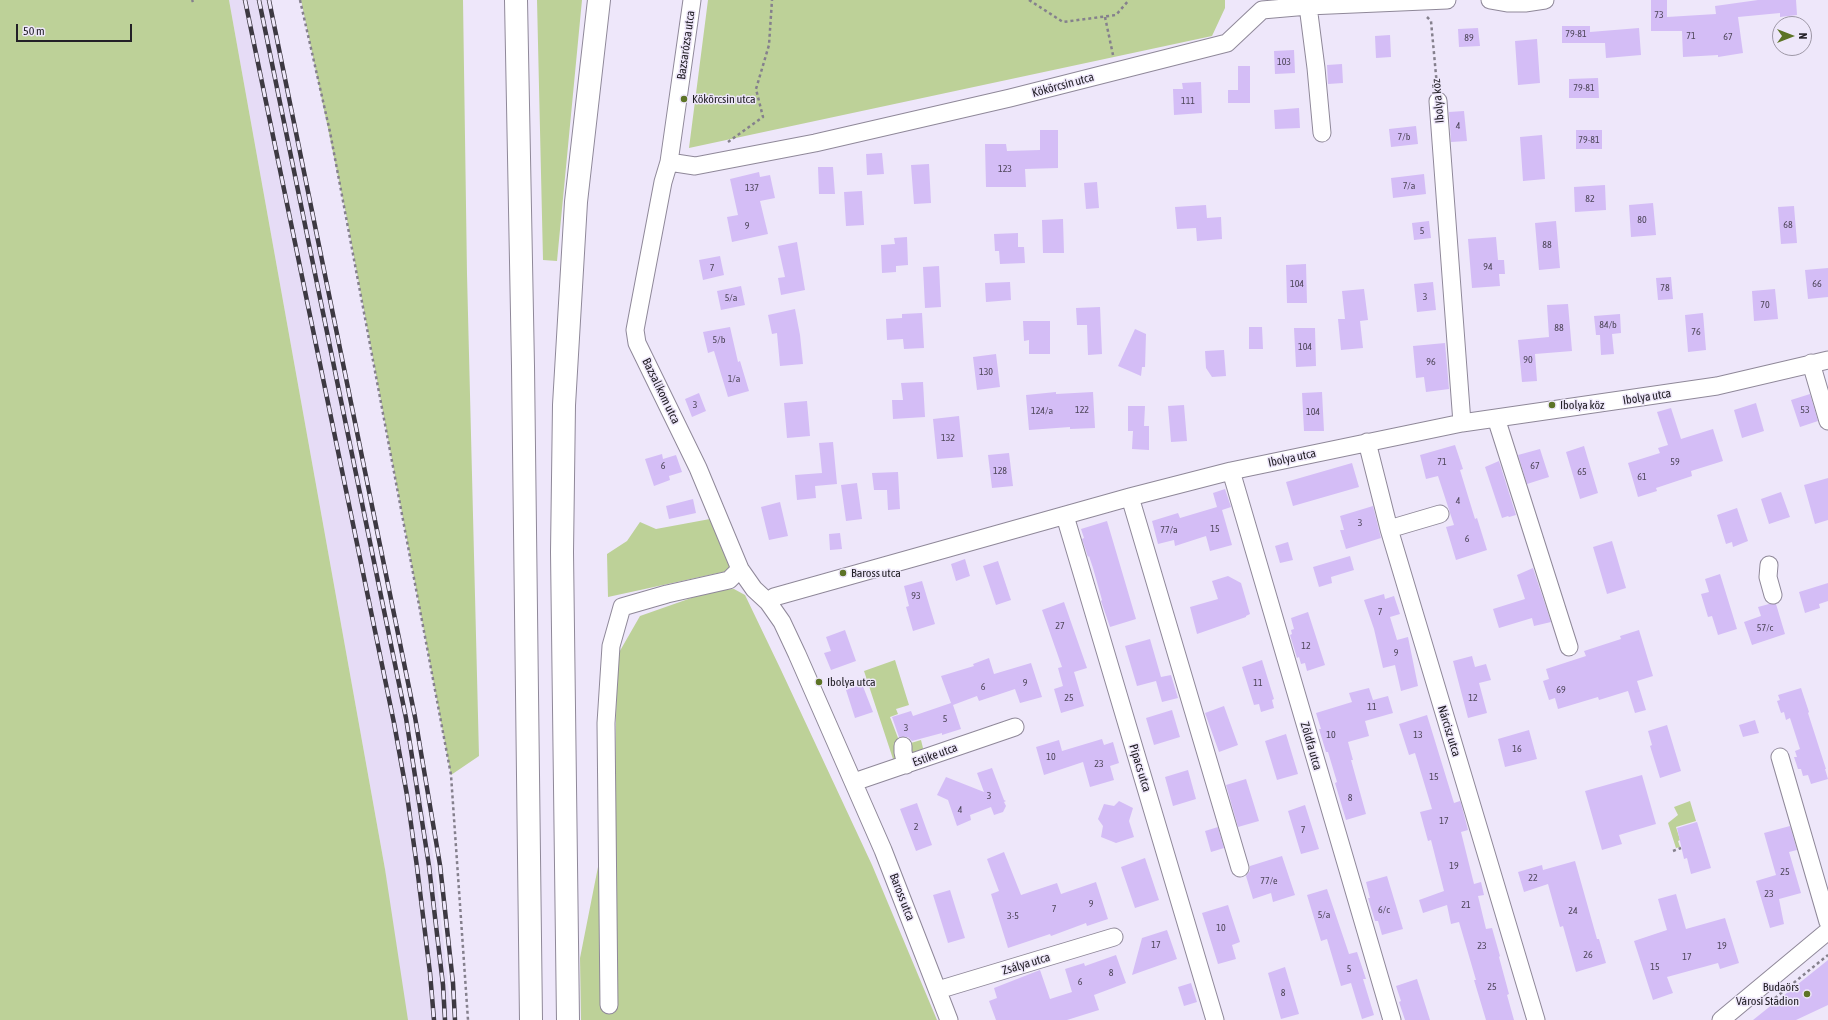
<!DOCTYPE html>
<meta charset="utf-8">
<style>
body{margin:0}
#map{position:relative;width:1828px;height:1020px;overflow:hidden;background:#eee7fa;font-family:"Asap Condensed",sans-serif}
canvas{display:block}
.north{position:absolute;left:1772px;top:16px;width:40px;height:40px;box-sizing:border-box;background:#eee7fa;border:1px solid #9d97a6;border-radius:50%;rotate:90deg;font-size:11px;font-weight:700;line-height:16px;text-align:center;color:#232027}
.north::after{content:'';display:block;margin:auto;width:14px;height:18px;background:#5d7426;clip-path:polygon(50% 0,100% 100%,50% 72%,0 100%)}
.scale{position:absolute;left:16px;top:24px;width:116px;height:18px;box-sizing:border-box;border:2px solid #232027;border-top:0;padding-left:5px;font-size:12px;line-height:14px;white-space:nowrap;color:#232027;-webkit-text-stroke:3px #eee7fa;paint-order:stroke}
</style>
<div id="map">
<canvas width="1828" height="1020"></canvas>
<div class="north">N</div>
<div class="scale">50 m</div>
</div>
<script>
const ctx = document.querySelector('canvas').getContext('2d');
ctx.lineJoin = 'round';
function fillPath(path, color) { ctx.fillStyle = color; ctx.fill(path, 'evenodd'); }
const shape = rows => new Path2D(rows.map(r => 'M' + r).join(''));
function trace(path, color, width, dash) { ctx.strokeStyle = color; ctx.lineWidth = width; ctx.lineCap = dash ? 'butt' : 'round'; ctx.setLineDash(dash || []); ctx.stroke(path); }
function drawText(font, color, halo, rows, align = 'center') {
  ctx.font = font + ' "Asap Condensed",sans-serif'; ctx.lineWidth = 3; ctx.setLineDash([]); ctx.textBaseline = 'middle'; ctx.strokeStyle = halo; ctx.fillStyle = color; for (const [text, x, y, turn = 0] of rows) {
    ctx.save(); ctx.translate(x, y); ctx.rotate((+turn || 0) * Math.PI / 180); ctx.textAlign = isNaN(turn) ? turn : align; if (halo) ctx.strokeText(text, 0, 0); ctx.fillText(text, 0, 0); ctx.restore();
  }
}
fillPath(shape([
 [229,0,270,0,435,865,452,1020,403,1020,385,869]
]), '#e6dcf6');
fillPath(shape([
 [0,0,229,0,385,869,408,1020,0,1020],
 [301,0,463,0,467,274,479,756,451,775,346,214],
 [537,0,582,0,557,261,543,260],
 [708,0,1225,0,1225,8,1212,36,689,148],
 [710,519,732,570,608,597,607,554,627,541,640,522,656,529],
 [734,589,745,595,781,670,872,865,937,1020,581,1020,580,958,615,781,617,656,640,616,714,590],
 [895,660,909,705,896,709,898,714,890,717,901,746,921,740,924,752,894,762,864,671],
 [1690,801,1696,821,1676,827,1680,840,1678,841,1680,847,1676,848,1668,823,1678,815,1674,807]
]), '#bdd198');
fillPath(shape([
 [1651,0,1667,0,1667,17,1716,14,1715,6,1758,0,1796,0,1797,15,1780,17,1780,13,1738,17,1743,53,1718,57,1718,55,1683,57,1682,31,1651,31],
 [1562,26,1590,26,1590,32,1639,28,1641,55,1606,58,1605,43,1562,43],
 [1478,28,1480,46,1459,47,1458,29],
 [1390,35,1391,57,1376,58,1375,36],
 [1537,39,1540,83,1518,85,1515,41],
 [1294,50,1295,73,1275,74,1274,51],
 [1342,64,1343,83,1328,84,1327,65],
 [1238,66,1250,66,1250,103,1228,103,1228,90,1238,90],
 [1598,78,1599,98,1569,98,1569,79],
 [1201,82,1202,113,1174,115,1173,89,1183,89,1182,83],
 [1299,108,1300,128,1275,129,1274,110],
 [1464,111,1467,141,1451,142,1449,112],
 [1416,126,1418,144,1391,147,1389,129],
 [1040,130,1058,130,1058,168,1025,169,1026,187,986,187,985,144,1006,144,1007,151,1040,150],
 [1576,130,1602,130,1602,149,1576,149],
 [1542,135,1545,179,1523,181,1520,137],
 [882,153,884,174,867,175,866,154],
 [929,164,931,203,914,204,911,165],
 [818,167,833,167,835,194,819,194],
 [759,172,760,177,770,175,775,198,760,201,768,234,732,242,727,217,738,215,730,179],
 [1424,174,1426,194,1393,198,1391,178],
 [1097,182,1099,208,1086,209,1084,183],
 [1605,185,1606,210,1575,212,1574,187],
 [862,191,864,225,846,226,844,192],
 [1653,203,1656,235,1631,237,1629,205],
 [1206,205,1207,218,1221,217,1222,239,1197,241,1196,228,1177,229,1175,207],
 [1794,206,1797,243,1781,244,1778,207],
 [1063,219,1064,253,1043,253,1042,220],
 [1429,221,1431,238,1414,240,1412,223],
 [1556,221,1560,268,1539,270,1535,223],
 [1018,233,1018,247,1024,247,1025,263,1000,264,999,251,995,251,994,234],
 [907,237,908,265,896,266,896,272,882,273,881,245,895,244,894,238],
 [1496,237,1498,260,1504,260,1505,274,1499,274,1500,286,1472,288,1468,239],
 [797,242,805,290,781,295,778,278,785,277,778,246],
 [720,256,724,275,703,280,699,260],
 [1306,264,1307,303,1287,303,1286,265],
 [939,266,941,307,925,308,923,267],
 [1828,268,1828,297,1808,299,1805,270],
 [1671,277,1673,299,1658,300,1656,278],
 [1010,282,1011,300,986,302,985,283],
 [1433,282,1436,310,1417,312,1414,284],
 [741,286,745,305,721,310,717,291],
 [1364,289,1368,320,1360,321,1363,348,1341,350,1338,319,1345,319,1342,291],
 [1775,289,1778,319,1754,321,1752,291],
 [1568,304,1572,351,1535,354,1537,381,1522,382,1518,340,1549,337,1547,305],
 [1100,307,1102,354,1088,355,1087,325,1077,325,1076,308],
 [795,309,800,335,803,364,780,366,777,333,772,334,768,315],
 [922,313,924,348,904,349,903,339,887,340,886,319,902,318,902,314],
 [1703,313,1706,350,1688,352,1685,315],
 [1620,314,1621,333,1612,334,1614,354,1601,355,1600,335,1596,335,1594,316],
 [1023,321,1050,321,1050,354,1029,354,1029,340,1024,341],
 [730,327,738,362,740,361,749,391,728,397,714,351,708,353,703,332],
 [1249,327,1262,327,1263,349,1249,349],
 [1294,328,1315,328,1316,366,1296,367],
 [1135,329,1146,334,1145,367,1142,367,1141,376,1118,366],
 [1445,343,1449,389,1426,392,1424,377,1416,378,1413,346],
 [1224,350,1226,376,1212,377,1206,368,1205,351],
 [996,354,1000,387,977,390,973,357],
 [923,382,925,417,893,419,892,400,903,400,901,383],
 [1056,392,1056,394,1093,392,1095,428,1070,429,1070,427,1029,430,1026,395],
 [1322,392,1324,431,1304,431,1302,393],
 [699,393,706,411,692,417,685,399],
 [1810,394,1818,421,1800,427,1791,400],
 [807,401,810,436,787,438,784,403],
 [1756,403,1764,431,1742,438,1734,410],
 [1184,405,1187,441,1171,442,1168,406],
 [1128,406,1145,406,1144,426,1149,426,1149,450,1132,449,1133,431,1128,431],
 [1671,408,1681,439,1713,429,1723,461,1691,471,1692,476,1656,488,1657,491,1638,497,1628,463,1660,453,1658,448,1668,445,1657,412],
 [959,416,963,457,937,459,933,419],
 [833,442,837,484,815,486,816,498,797,500,795,475,822,473,819,443],
 [1455,445,1463,469,1460,470,1475,519,1477,518,1487,550,1456,560,1446,527,1454,525,1438,476,1426,479,1420,455],
 [1584,446,1598,493,1580,499,1566,452],
 [1540,449,1549,477,1527,484,1518,455],
 [1009,453,1013,486,992,488,988,455],
 [662,454,663,459,676,455,682,472,669,476,670,480,654,486,645,459],
 [1499,461,1516,515,1509,517,1508,516,1502,518,1485,467],
 [1352,463,1359,487,1293,506,1286,482],
 [898,472,900,509,888,510,887,490,874,490,872,473],
 [1828,478,1828,520,1815,524,1804,485],
 [857,483,862,519,846,521,841,485],
 [1225,489,1231,507,1222,510,1232,545,1210,551,1206,536,1175,546,1174,540,1158,544,1152,521,1178,513,1180,518,1217,507,1213,493],
 [1781,492,1790,517,1769,524,1761,499],
 [693,499,696,513,669,519,666,506],
 [780,502,788,536,769,540,761,507],
 [1373,506,1381,538,1346,549,1340,530,1344,530,1340,516],
 [1737,508,1748,541,1733,547,1732,542,1726,544,1717,515],
 [1107,521,1136,619,1110,627,1101,601,1102,600,1093,568,1089,556,1088,557,1082,539,1084,538,1081,529],
 [840,533,842,549,830,550,829,534],
 [1612,541,1626,588,1607,594,1593,547],
 [1288,542,1293,560,1280,563,1275,546],
 [1350,556,1354,570,1331,577,1332,583,1319,587,1313,567],
 [965,559,970,576,956,581,951,564],
 [998,561,1011,600,996,605,983,566],
 [1533,568,1551,622,1534,626,1532,618,1499,628,1493,609,1525,599,1517,575],
 [1720,574,1737,629,1718,635,1712,616,1708,617,1701,594,1709,592,1705,579],
 [1228,576,1241,583,1250,614,1246,616,1246,617,1197,634,1190,607,1218,599,1212,581],
 [922,581,935,624,913,631,906,607,909,606,904,586],
 [1828,583,1828,601,1819,604,1820,608,1805,613,1799,592],
 [1384,594,1385,599,1394,596,1400,614,1390,617,1397,640,1408,637,1418,686,1401,691,1395,665,1383,668,1374,629,1364,600],
 [1064,602,1087,668,1074,672,1084,706,1061,713,1054,689,1063,686,1058,668,1062,667,1042,610],
 [1769,604,1776,604,1785,634,1752,645,1744,622,1761,616,1758,607],
 [1308,612,1325,665,1307,671,1305,663,1301,664,1299,657,1297,658,1290,635,1292,634,1291,630,1294,629,1291,618],
 [845,630,856,661,831,670,824,653,831,651,826,637],
 [1639,630,1653,676,1637,681,1646,710,1635,713,1628,691,1599,700,1598,697,1558,709,1555,698,1549,700,1543,681,1549,679,1546,669,1586,656,1584,651,1621,639,1620,636],
 [1150,639,1161,677,1171,675,1178,698,1162,702,1156,681,1137,686,1125,646],
 [1472,656,1475,667,1486,664,1491,680,1479,683,1487,713,1468,718,1453,661],
 [989,658,994,674,1031,663,1042,697,1020,703,1015,689,979,701,977,696,953,705,961,729,942,735,942,733,912,741,908,737,899,737,892,717,911,711,913,716,951,703,941,676,974,666,973,664],
 [1262,660,1274,699,1272,700,1274,708,1261,712,1259,704,1254,705,1242,667],
 [862,684,873,712,855,718,846,690],
 [1369,688,1373,700,1388,696,1393,713,1365,721,1369,736,1348,742,1353,760,1351,760,1366,814,1346,820,1335,783,1337,782,1328,752,1326,752,1319,729,1321,729,1316,713,1352,702,1349,693],
 [1801,688,1809,712,1808,713,1826,769,1825,769,1828,779,1811,784,1808,775,1803,776,1801,769,1798,769,1794,757,1797,757,1795,751,1800,749,1790,718,1786,720,1784,712,1781,713,1777,701,1780,700,1778,695],
 [1224,706,1238,745,1219,752,1205,713],
 [1172,710,1180,737,1154,745,1146,718],
 [1427,715,1454,803,1460,801,1461,803,1468,830,1461,832,1474,884,1481,882,1484,895,1478,896,1486,929,1492,928,1500,956,1499,957,1509,994,1507,995,1514,1020,1486,1020,1474,980,1476,980,1459,922,1451,924,1447,905,1423,913,1419,900,1444,891,1431,840,1428,841,1420,812,1432,809,1415,753,1409,755,1399,724],
 [1755,720,1759,733,1743,737,1739,725],
 [1667,725,1681,771,1660,778,1650,746,1652,745,1648,731],
 [1529,730,1537,759,1505,767,1498,739],
 [1286,734,1298,774,1277,780,1265,741],
 [1102,739,1104,745,1113,742,1119,763,1110,766,1114,780,1090,787,1083,762,1044,775,1036,747,1059,740,1062,751],
 [992,768,1004,800,1006,801,1004,802,1006,806,1003,812,994,815,991,807,970,815,971,820,957,826,948,800,937,795,946,777,984,792,977,773],
 [1188,770,1196,799,1173,806,1165,777],
 [1642,775,1656,824,1619,835,1622,844,1602,850,1585,791],
 [1246,779,1259,821,1238,827,1226,785],
 [1119,801,1133,808,1129,821,1134,837,1116,843,1101,837,1103,826,1098,819,1104,804,1114,806],
 [917,803,932,845,916,851,900,809],
 [1305,805,1319,849,1301,854,1288,811],
 [1697,822,1711,868,1691,874,1687,858,1684,859,1677,828],
 [1790,826,1797,850,1789,852,1801,893,1779,899,1784,924,1770,928,1756,881,1776,875,1764,833],
 [1218,827,1224,848,1211,852,1205,831],
 [1004,852,1021,895,1057,883,1061,894,1096,882,1108,919,1087,926,1086,923,1051,936,1050,934,1008,948,991,894,999,891,987,859],
 [1282,856,1295,895,1273,902,1271,893,1253,899,1246,876,1250,871,1250,866],
 [1145,858,1159,900,1135,908,1121,867],
 [1575,861,1597,939,1599,939,1606,963,1576,972,1563,926,1560,927,1548,884,1524,892,1518,872,1542,865,1543,870],
 [1387,876,1403,929,1382,935,1378,921,1375,921,1368,898,1370,898,1366,882],
 [1327,889,1349,954,1357,952,1366,979,1363,979,1374,1015,1362,1019,1351,983,1341,986,1327,939,1321,941,1307,895],
 [950,890,965,938,948,943,933,895],
 [1676,894,1686,929,1725,918,1739,963,1720,969,1718,963,1667,977,1673,993,1653,1000,1634,941,1667,930,1658,899],
 [1228,905,1240,942,1232,945,1236,959,1218,964,1202,913],
 [1167,930,1177,959,1132,975,1142,938],
 [1116,955,1126,983,1094,995,1099,1010,1067,1020,996,1020,989,1001,997,998,994,988,1040,970,1050,999,1072,992,1065,969,1084,963,1085,966],
 [1828,960,1828,1005,1796,1020,1753,1020],
 [1285,967,1299,1014,1281,1019,1268,973],
 [1417,979,1430,1020,1405,1020,1399,1002,1401,1001,1396,986],
 [1191,983,1197,1002,1184,1006,1178,987]
]), '#d4bdf6');
const minor = shape([
 [692,0,669,162,663,182,638,314,635,330,637,343,698,468,740,569,754,589,768,602,782,622,797,654,883,850,949,1020],
 [1490,0,1507,3,1525,3,1545,0],
 [1308,6,1316,68,1322,133],
 [1438,101,1462,423],
 [669,162,695,166,815,143,1010,98,1227,43,1262,10,1308,6,1447,0],
 [1811,363,1828,421],
 [1496,418,1569,647],
 [1367,442,1389,529,1536,1020],
 [1231,471,1392,1020],
 [1130,497,1240,868],
 [1065,516,1215,1020],
 [1389,529,1440,514],
 [1769,565,1768,577,1773,595],
 [768,602,774,597,1130,497,1231,471,1462,423,1717,386,1828,360],
 [903,746,903,752,906,765],
 [1780,757,1828,922],
 [854,782,1015,727],
 [938,990,1114,937],
 [609,1005,606,723,611,646,622,607,667,594,729,580,740,569],
 [1721,1020,1828,931]
]);
const highway = shape([
 [516,0,523,366,531,1020],
 [568,1020,562,552,564,405,576,202,599,0]
]);
trace(minor, '#8f8899', 19);
trace(highway, '#8f8899', 24);
trace(shape([
 [192,0,193,2],
 [300,0,330,132,451,775,468,1020],
 [1029,0,1063,22,1116,15,1129,0],
 [1105,17,1113,55],
 [1427,17,1431,21,1437,86],
 [728,142,763,117,756,89,769,45,772,0],
 [1673,851,1681,848],
 [1775,998,1828,955]
]), '#85808d', 2.5, [3, 3]);
trace(minor, '#fff', 17);
trace(highway, '#fff', 22);
const rail = shape([
 [245,0,394,723,407,795,417,867,430,973,434,1020],
 [259,0,406,718,429,866,443,985,445,1020],
 [269,0,415,717,440,865,453,983,455,1020]
]);
trace(rail, '#3d3942', 4.5);
trace(rail, '#eee7fa', 3, [9]);
for (const [x, y, r, color] of [
 [684,99,4,"#5d7426"],
 [1552,405,4,"#5d7426"],
 [843,573,4,"#5d7426"],
 [819,682,4,"#5d7426"],
 [1807,994,4,"#5d7426"]
]) { const dot = new Path2D(); dot.arc(x, y, r, 0, 2 * Math.PI); ctx.fillStyle = color; ctx.fill(dot); trace(dot, '#eee7fa', 1.5); }
drawText('10px', '#4f475b', null, [
 ["73",1659,15],
 ["79-81",1576,34],
 ["71",1691,36],
 ["67",1728,37],
 ["89",1469,38],
 ["103",1284,62],
 ["79-81",1584,88],
 ["111",1188,101],
 ["4",1458,126],
 ["7/b",1404,137],
 ["79-81",1589,140],
 ["123",1005,169],
 ["7/a",1409,186],
 ["137",752,188],
 ["82",1590,199],
 ["80",1642,220],
 ["68",1788,225],
 ["9",747,226],
 ["5",1422,231],
 ["88",1547,245],
 ["94",1488,267],
 ["7",712,268],
 ["104",1297,284],
 ["66",1817,284],
 ["78",1665,288],
 ["3",1425,297],
 ["5/a",731,298],
 ["70",1765,305],
 ["84/b",1608,325],
 ["88",1559,328],
 ["76",1696,332],
 ["5/b",719,340],
 ["104",1305,347],
 ["90",1528,360],
 ["96",1431,362],
 ["130",986,372],
 ["1/a",734,379],
 ["3",695,405],
 ["122",1082,410],
 ["53",1805,410],
 ["124/a",1042,411],
 ["104",1313,412],
 ["132",948,438],
 ["71",1442,462],
 ["59",1675,462],
 ["6",663,466],
 ["67",1535,466],
 ["128",1000,471],
 ["65",1582,472],
 ["61",1642,477],
 ["4",1458,501],
 ["3",1360,523],
 ["15",1215,529],
 ["77/a",1169,530],
 ["6",1467,539],
 ["93",916,596],
 ["7",1380,612],
 ["27",1060,626],
 ["57/c",1765,628],
 ["12",1306,646],
 ["9",1396,653],
 ["9",1025,683],
 ["11",1258,683],
 ["6",983,687],
 ["69",1561,690],
 ["25",1069,698],
 ["12",1473,698],
 ["11",1372,707],
 ["5",945,719],
 ["3",906,728],
 ["10",1331,735],
 ["13",1418,735],
 ["16",1517,749],
 ["10",1051,757],
 ["23",1099,764],
 ["15",1434,777],
 ["3",989,796],
 ["8",1350,798],
 ["4",960,810],
 ["17",1444,821],
 ["2",916,827],
 ["7",1303,830],
 ["19",1454,866],
 ["25",1785,872],
 ["22",1533,878],
 ["77/e",1269,881],
 ["23",1769,894],
 ["9",1091,904],
 ["21",1466,905],
 ["7",1054,909],
 ["6/c",1384,910],
 ["24",1573,911],
 ["5/a",1324,915],
 ["3-5",1013,916],
 ["10",1221,928],
 ["17",1156,945],
 ["23",1482,946],
 ["19",1722,946],
 ["26",1588,955],
 ["17",1687,957],
 ["15",1655,967],
 ["5",1349,969],
 ["8",1111,973],
 ["6",1080,982],
 ["25",1492,987],
 ["8",1283,993]
]);
drawText('12px', '#232027', '#eee7fa', [
 ["Bazsarózsa utca",686,45,-82],
 ["Kökörcsin utca",1063,85,-15],
 ["Ibolya köz",1438,101,-95],
 ["Bazsalikom utca",661,391,64],
 ["Ibolya utca",1647,397,-9],
 ["Ibolya utca",1292,458,-12],
 ["Nárcisz utca",1449,731,73],
 ["Zöldfa utca",1311,746,74],
 ["Estike utca",935,755,-20],
 ["Pipacs utca",1140,768,73],
 ["Baross utca",902,897,69],
 ["Zsálya utca",1026,964,-17]
]);
drawText('12px', '#232027', '#eee7fa', [
 ["Kökörcsin utca",692,99],
 ["Ibolya köz",1560,405],
 ["Baross utca",851,573],
 ["Ibolya utca",827,682],
 ["Budaörs",1799,987,"right"],
 ["Városi Stadion",1799,1001,"right"]
], 'left');
</script>
